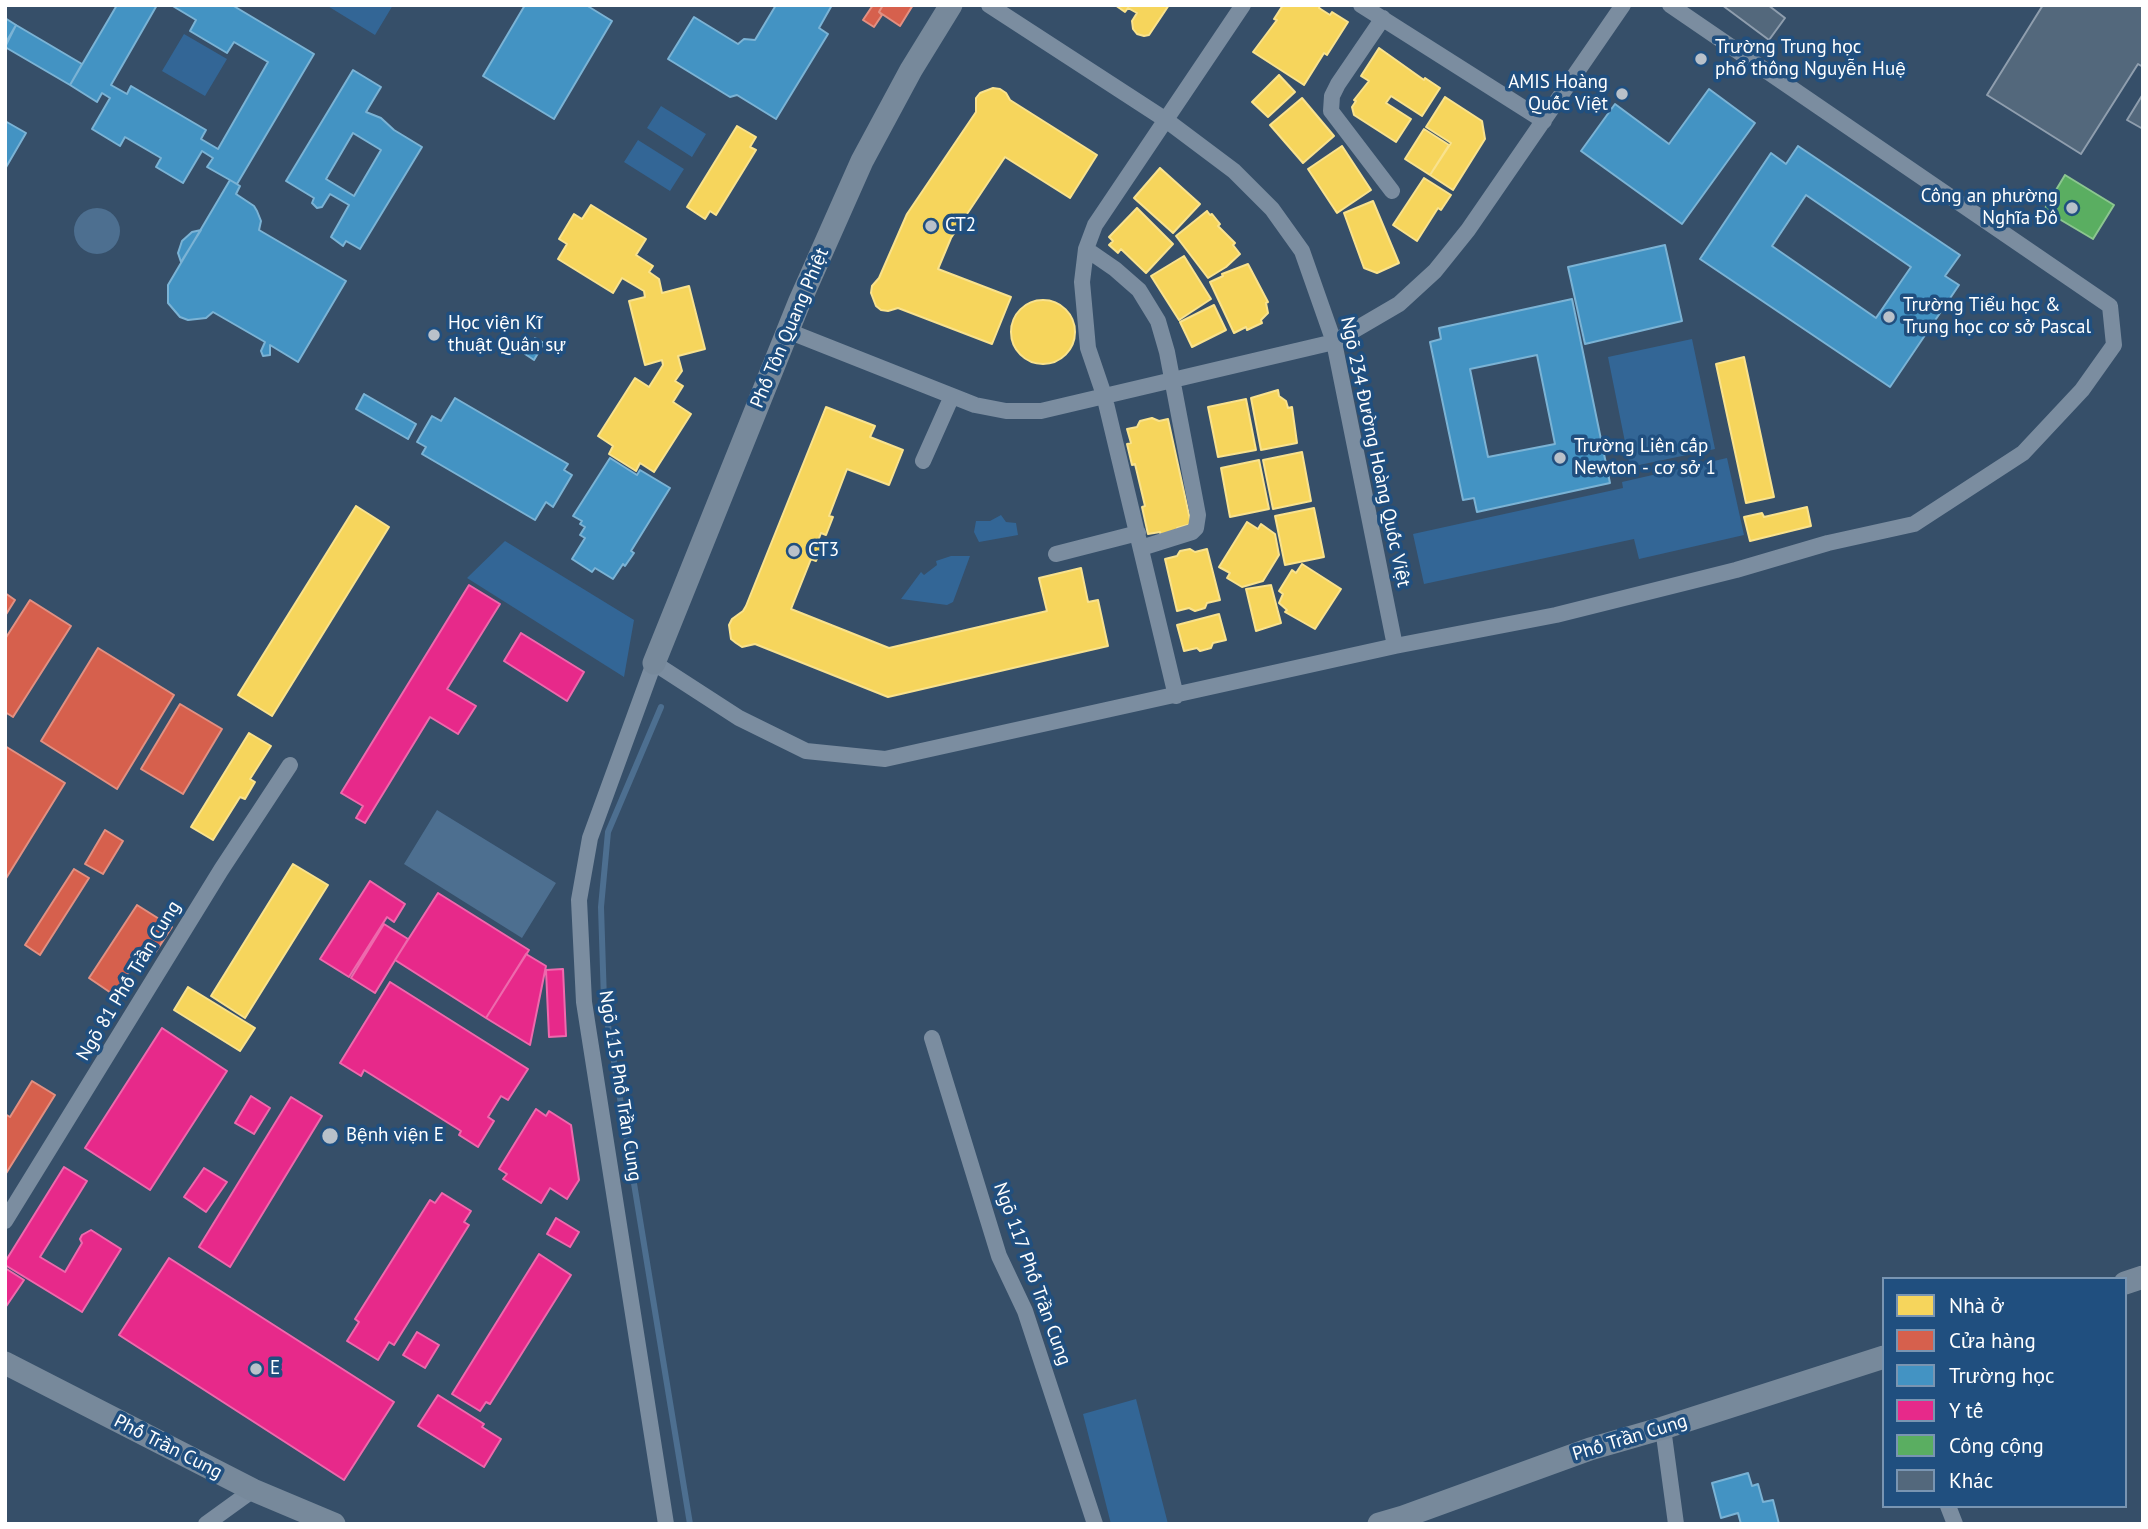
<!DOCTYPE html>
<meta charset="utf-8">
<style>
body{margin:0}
#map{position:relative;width:2148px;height:1529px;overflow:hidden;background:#364f69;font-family:"PT Sans",sans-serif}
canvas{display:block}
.frame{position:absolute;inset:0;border:7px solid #fff;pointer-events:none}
.legend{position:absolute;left:1882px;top:1277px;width:245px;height:231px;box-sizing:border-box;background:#204f7f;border:2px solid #7995b2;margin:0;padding:9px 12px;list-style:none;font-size:21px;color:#fff}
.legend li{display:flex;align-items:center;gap:14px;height:35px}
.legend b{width:35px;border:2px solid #7995b2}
</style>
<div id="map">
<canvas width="2148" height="1529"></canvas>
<div class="frame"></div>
<ul class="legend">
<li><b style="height:19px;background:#f6d55c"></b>Nhà ở</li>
<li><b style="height:19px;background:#d6604d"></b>Cửa hàng</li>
<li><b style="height:19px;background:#4393c3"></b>Trường học</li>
<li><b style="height:19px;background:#e7298a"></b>Y tế</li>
<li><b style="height:19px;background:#5aae61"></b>Công cộng</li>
<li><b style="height:19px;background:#53687c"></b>Khác</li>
</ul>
</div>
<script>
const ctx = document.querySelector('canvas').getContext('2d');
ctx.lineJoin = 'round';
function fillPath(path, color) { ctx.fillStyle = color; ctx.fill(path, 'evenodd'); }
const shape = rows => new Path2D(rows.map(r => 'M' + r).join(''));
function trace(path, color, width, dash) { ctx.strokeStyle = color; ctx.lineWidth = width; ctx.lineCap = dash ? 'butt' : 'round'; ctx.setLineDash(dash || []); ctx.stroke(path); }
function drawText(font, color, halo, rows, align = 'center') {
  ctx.font = font + ' "PT Sans",sans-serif'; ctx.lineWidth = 7; ctx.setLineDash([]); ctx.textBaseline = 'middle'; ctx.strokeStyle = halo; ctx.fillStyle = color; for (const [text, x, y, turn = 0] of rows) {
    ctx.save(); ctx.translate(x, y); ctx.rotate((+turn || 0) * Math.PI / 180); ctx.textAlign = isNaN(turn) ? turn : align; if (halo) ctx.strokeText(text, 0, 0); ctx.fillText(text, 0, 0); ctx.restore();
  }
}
fillPath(shape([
 [326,5,393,5,375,35],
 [184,34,227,59,205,96,162,71],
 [661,106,706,134,692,157,647,128],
 [638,140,684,169,670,191,624,162],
 [1692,339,1715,449,1630,467,1608,357],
 [1727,458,1744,535,1639,559,1634,539,1424,584,1413,534,1623,488,1622,482],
 [1001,515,1006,522,1016,523,1018,535,979,542,974,532,976,521,990,521],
 [505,541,634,620,624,677,467,578],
 [951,556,970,556,953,602,947,605,901,599,921,572,924,575,937,565,936,561],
 [1136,1399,1168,1524,1111,1524,1083,1414]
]), '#336696');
fillPath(shape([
 '74 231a23 23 0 1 1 46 0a23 23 0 1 1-46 0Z',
 [437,810,556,883,522,938,404,864]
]), '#4d6f90');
const homes = shape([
 [1115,5,1169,5,1149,35,1144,36,1137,34,1133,29,1132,21,1137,13,1128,8,1125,12,1115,5],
 [1283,5,1320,5,1319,8,1330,15,1332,12,1348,22,1327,55,1324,53,1304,85,1253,52,1277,20,1274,19,1283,5],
 [1379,48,1424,80,1425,78,1440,88,1422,116,1391,96,1386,103,1411,119,1396,142,1354,115,1352,107,1356,101,1354,100,1369,81,1361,76,1379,48],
 [1279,75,1295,92,1268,117,1252,102,1279,75],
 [993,88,1000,89,1006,93,1010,100,1097,155,1070,198,1005,157,951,238,938,269,1011,297,992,344,898,308,888,311,881,310,876,306,871,293,872,286,879,278,907,214,976,112,976,98,980,93,993,88],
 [1445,97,1482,121,1485,139,1453,190,1430,175,1451,143,1426,127,1445,97],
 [1302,98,1334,136,1303,163,1270,125,1302,98],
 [737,126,756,137,750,147,756,150,716,215,710,211,705,219,687,207,737,126],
 [1424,129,1449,145,1430,175,1405,159,1424,129],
 [1342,146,1371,190,1337,213,1308,169,1342,146],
 [1160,168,1200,204,1173,233,1134,198,1160,168],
 [1424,178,1451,195,1441,210,1438,208,1417,241,1393,225,1424,178],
 [1373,201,1399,263,1377,273,1364,268,1344,213,1373,201],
 [591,205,646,239,636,255,653,266,649,272,659,279,662,293,689,286,705,349,678,356,682,371,675,381,683,386,673,402,691,414,654,472,640,463,636,471,609,454,613,446,598,436,635,378,649,387,663,365,662,360,645,365,629,301,645,297,644,291,622,278,613,293,558,259,567,244,559,239,574,214,582,219,591,205],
 [1137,208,1173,244,1146,273,1121,249,1118,253,1109,245,1113,241,1109,237,1137,208],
 [1207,211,1210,215,1212,214,1220,224,1218,226,1235,243,1233,245,1240,254,1226,267,1208,278,1176,236,1207,211],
 [1184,256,1211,299,1179,320,1151,276,1184,256],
 [1248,264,1268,302,1266,303,1268,313,1261,320,1262,323,1247,330,1246,327,1234,333,1210,282,1223,276,1222,274,1248,264],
 '1011 332a32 32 0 1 1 64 0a32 32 0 1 1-64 0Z',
 [1214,305,1226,330,1192,347,1180,322,1214,305],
 [1744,357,1774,497,1746,503,1716,364,1744,357],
 [1278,390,1279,396,1286,401,1288,408,1292,407,1297,443,1261,450,1251,398,1278,390],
 [1246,399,1256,450,1218,457,1208,407,1246,399],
 [826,407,875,426,870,437,903,450,889,485,847,469,829,516,833,517,826,535,821,533,818,541,823,543,816,561,811,559,791,609,889,648,1047,611,1039,578,1081,568,1088,602,1098,600,1108,646,888,697,755,644,742,647,736,643,731,639,729,625,732,619,743,611,746,606,826,407],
 [1152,418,1159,421,1168,419,1191,524,1177,528,1178,532,1161,536,1160,532,1148,534,1142,507,1145,506,1135,464,1132,465,1127,444,1131,443,1127,429,1137,427,1140,421,1152,418],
 [1302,452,1311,501,1273,509,1263,460,1302,452],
 [1259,460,1269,509,1230,517,1221,468,1259,460],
 [356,506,389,527,272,716,238,695,356,506],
 [1807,507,1811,526,1750,541,1744,517,1762,513,1764,517,1807,507],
 [1314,508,1324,557,1285,565,1275,516,1314,508],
 [1247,522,1258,529,1261,524,1275,534,1279,555,1263,581,1242,587,1227,578,1230,573,1219,567,1247,522],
 [1190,549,1195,552,1207,549,1220,600,1207,603,1205,608,1195,611,1189,608,1177,611,1165,559,1177,556,1180,551,1190,549],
 [1302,564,1341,589,1315,629,1285,612,1287,610,1279,603,1283,594,1279,591,1292,570,1296,573,1302,564],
 [1271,585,1281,623,1256,631,1246,589,1271,585],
 [1219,614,1226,640,1213,643,1211,648,1200,651,1197,648,1184,651,1177,625,1219,614],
 [249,733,271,746,250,779,255,782,245,799,240,797,213,840,191,827,249,733],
 [293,864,328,885,245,1018,211,996,293,864],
 [188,987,255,1028,240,1051,174,1010,188,987]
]);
fillPath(homes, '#f6d55c');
trace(homes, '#f9e28d', 2);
const shops = shape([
 [873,5,883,5,879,12,882,15,874,27,863,20,873,5],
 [883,5,913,5,900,26,879,12,883,5],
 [5,593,15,600,5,616,5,593],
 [30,600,71,626,13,717,5,712,5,639,30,600],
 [98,648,174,695,117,789,41,741,98,648],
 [180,704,222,729,183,794,141,769,180,704],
 [5,746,65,783,5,880,5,746],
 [105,830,123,841,103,874,85,864,105,830],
 [74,869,89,878,40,955,25,945,74,869],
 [137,905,172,927,155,953,145,947,114,995,89,978,137,905],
 [32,1081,55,1095,5,1175,5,1114,10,1117,32,1081]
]);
fillPath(shops, '#d6604d');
trace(shops, '#e29082', 2);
const schools = shape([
 [117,5,157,5,111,85,127,94,131,86,206,130,201,139,218,149,268,62,234,42,227,53,190,31,196,20,171,5,232,5,314,54,237,184,207,167,213,158,202,151,183,183,156,167,161,158,125,137,120,146,92,129,110,98,102,93,97,102,70,85,117,5],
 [525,5,586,5,612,21,554,119,483,76,525,5],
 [776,5,832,5,819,28,828,34,776,119,737,95,730,97,668,59,694,17,738,44,744,39,755,40,776,5],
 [5,18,16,25,5,44,5,18],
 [16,25,82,64,70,85,5,47,16,25],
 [353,70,381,87,366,112,381,118,394,130,422,147,360,249,346,241,343,246,331,237,349,205,330,194,322,207,317,208,312,203,314,198,286,181,353,70],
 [353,133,381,150,354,196,326,179,353,133],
 [1709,89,1755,123,1682,224,1581,151,1615,104,1669,144,1709,89],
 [5,121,26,133,5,169,5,121],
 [1798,146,1960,255,1945,276,1959,285,1890,387,1700,259,1771,153,1786,164,1798,146],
 [1806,195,1911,267,1876,318,1772,246,1806,195],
 [230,180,240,186,236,194,254,206,257,211,261,221,259,230,346,281,298,362,270,345,270,355,263,356,261,351,265,342,213,312,206,318,188,320,180,317,168,303,168,285,230,180],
 [201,230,181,262,178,253,182,241,192,232,201,230],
 [1665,245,1682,321,1585,344,1568,267,1665,245],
 [1572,299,1610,483,1477,512,1474,498,1463,500,1430,342,1441,339,1439,328,1572,299],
 [1537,355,1555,444,1488,457,1470,369,1537,355],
 [535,338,544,343,534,360,525,354,535,338],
 [364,394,416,424,408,439,356,409,364,394],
 [455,398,568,464,564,470,572,475,553,507,546,502,535,520,422,454,426,447,417,442,432,416,441,421,455,398],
 [610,458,637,475,640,470,670,488,631,551,634,553,625,566,623,564,613,579,595,568,592,572,572,559,585,538,580,535,585,527,580,524,582,521,573,516,610,458],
 [1748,1473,1752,1486,1758,1484,1763,1502,1773,1500,1779,1524,1741,1524,1738,1513,1721,1518,1712,1483,1748,1473]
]);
fillPath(schools, '#4393c3');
trace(schools, '#7bb3d5', 2);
const health = shape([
 [469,585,500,604,447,689,476,706,458,734,430,717,365,823,356,818,363,806,341,793,469,585],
 [521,633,584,672,567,701,504,661,521,633],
 [370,881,405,904,394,922,387,917,349,977,320,959,370,881],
 [438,893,529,950,486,1018,395,960,438,893],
 [384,924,408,939,375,993,351,978,384,924],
 [526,954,546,966,530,1045,486,1018,526,954],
 [563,969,566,1036,549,1037,546,970,563,969],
 [390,982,528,1069,508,1100,501,1096,488,1117,494,1121,478,1147,459,1135,461,1131,364,1070,361,1076,340,1063,390,982],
 [162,1028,227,1071,150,1190,85,1148,162,1028],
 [251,1096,270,1108,254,1134,235,1123,251,1096],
 [291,1097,322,1116,230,1267,199,1247,291,1097],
 [536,1109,546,1116,549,1111,571,1125,579,1180,567,1199,550,1188,541,1203,503,1179,507,1174,499,1169,536,1109],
 [64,1167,87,1181,40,1257,65,1272,82,1243,80,1239,82,1235,91,1230,121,1249,82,1312,5,1265,5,1262,64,1167],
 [204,1168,227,1182,206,1212,184,1197,204,1168],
 [442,1193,471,1211,464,1222,469,1225,394,1345,389,1342,378,1360,347,1341,359,1322,355,1319,430,1200,435,1203,442,1193],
 [556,1218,579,1232,570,1247,547,1234,556,1218],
 [539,1254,571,1275,490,1404,486,1402,480,1411,452,1394,539,1254],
 [169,1258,394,1402,344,1480,119,1335,169,1258],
 [5,1268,24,1280,5,1308,5,1268],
 [417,1332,439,1345,425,1368,403,1355,417,1332],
 [438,1395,484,1424,482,1427,501,1439,484,1467,418,1426,438,1395]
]);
fillPath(health, '#e7298a');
trace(health, '#ee69ad', 2);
const public = shape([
 [2065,175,2114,205,2093,239,2044,210,2065,175]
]);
fillPath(public, '#5aae61');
trace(public, '#8cc690', 2);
trace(shape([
 [661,707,608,832,601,907,604,1001,690,1524]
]), '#4d6f90', 6);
const building = shape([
 [1722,5,1768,5,1785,18,1769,40,1722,5],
 [2043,5,2143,5,2143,67,2138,64,2081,154,1987,95,2043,5],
 [2143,94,2143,129,2127,120,2143,94]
]);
fillPath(building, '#53687c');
trace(building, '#8f9eae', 2);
trace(shape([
 [989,5,1166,120,1234,171,1272,209,1302,251,1334,342,1395,646],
 [1361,5,1544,121],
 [1383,18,1338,84,1332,96,1331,111,1392,191],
 [1086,249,1115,269,1139,290,1158,321,1167,352,1198,515,1196,528,1192,532,1141,548],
 [788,331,975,405,1006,411,1041,411,1334,342,1399,304,1435,271,1468,230,1623,5],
 [923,461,952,396],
 [1056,554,1138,533],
 [1176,696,1104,395,1088,348,1082,282,1086,249,1095,225,1243,5],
 [932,1038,999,1256,1025,1311,1095,1524],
 [5,1221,221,870,290,765],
 [1663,1428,1676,1524],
 [1948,1506,1955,1524],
 [206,1524,253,1490],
 [666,1524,584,1002,579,900,590,838,654,663,739,718,806,751,885,759,1395,646,1556,615,1736,570,1828,543,1914,524,2023,453,2082,390,2114,345,2110,306,1670,5]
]), '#7b8da0', 16);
trace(shape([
 [654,663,799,303,862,161,911,70,951,5],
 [2125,1283,2143,1277],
 [5,1363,253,1490,334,1524],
 [1379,1524,1403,1517,1590,1449,1663,1428,1884,1357]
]), '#77899b', 23);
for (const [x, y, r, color] of [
 [1701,59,7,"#b9c1ca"],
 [1622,94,7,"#b9c1ca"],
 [2072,208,7,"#b9c1ca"],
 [931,226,7,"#b9c1ca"],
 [1889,317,7,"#b9c1ca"],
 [434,335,7,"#b9c1ca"],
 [1560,458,7,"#b9c1ca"],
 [794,551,7,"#b9c1ca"],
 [330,1136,9,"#b9c1ca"],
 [256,1369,7,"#b9c1ca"]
]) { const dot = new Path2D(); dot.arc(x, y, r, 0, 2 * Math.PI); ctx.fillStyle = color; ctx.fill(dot); trace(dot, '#204f7f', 2.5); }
drawText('19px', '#fff', '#204f7f', [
 ["Trường Trung học",1715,48],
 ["phổ thông Nguyễn Huệ",1715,70],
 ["AMIS Hoàng",1608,83,"right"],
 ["Quốc Việt",1608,105,"right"],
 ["Công an phường",2058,197,"right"],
 ["Nghĩa Đô",2058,219,"right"],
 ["CT2",945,226],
 ["Trường Tiểu học &",1903,306],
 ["Trung học cơ sở Pascal",1903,328],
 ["Học viện Kĩ",448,324],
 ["thuật Quân sự",448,346],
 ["Trường Liên cấp",1574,447],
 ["Newton - cơ sở 1",1574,469],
 ["CT3",808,551],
 ["Bệnh viện E",346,1136],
 ["E",270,1369]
], 'left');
drawText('19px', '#fff', '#204f7f', [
 ["Phố Tôn Quang Phiệt",790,328,-67],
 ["Ngõ 234 Đường Hoàng Quốc Việt",1375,452,78],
 ["Ngõ 81 Phố Trần Cung",129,981,-59],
 ["Ngõ 115 Phố Trần Cung",620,1086,81],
 ["Ngõ 117 Phố Trần Cung",1032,1274,70],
 ["Phố Trần Cung",1630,1438,-17],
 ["Phố Trần Cung",168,1447,27]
]);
</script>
